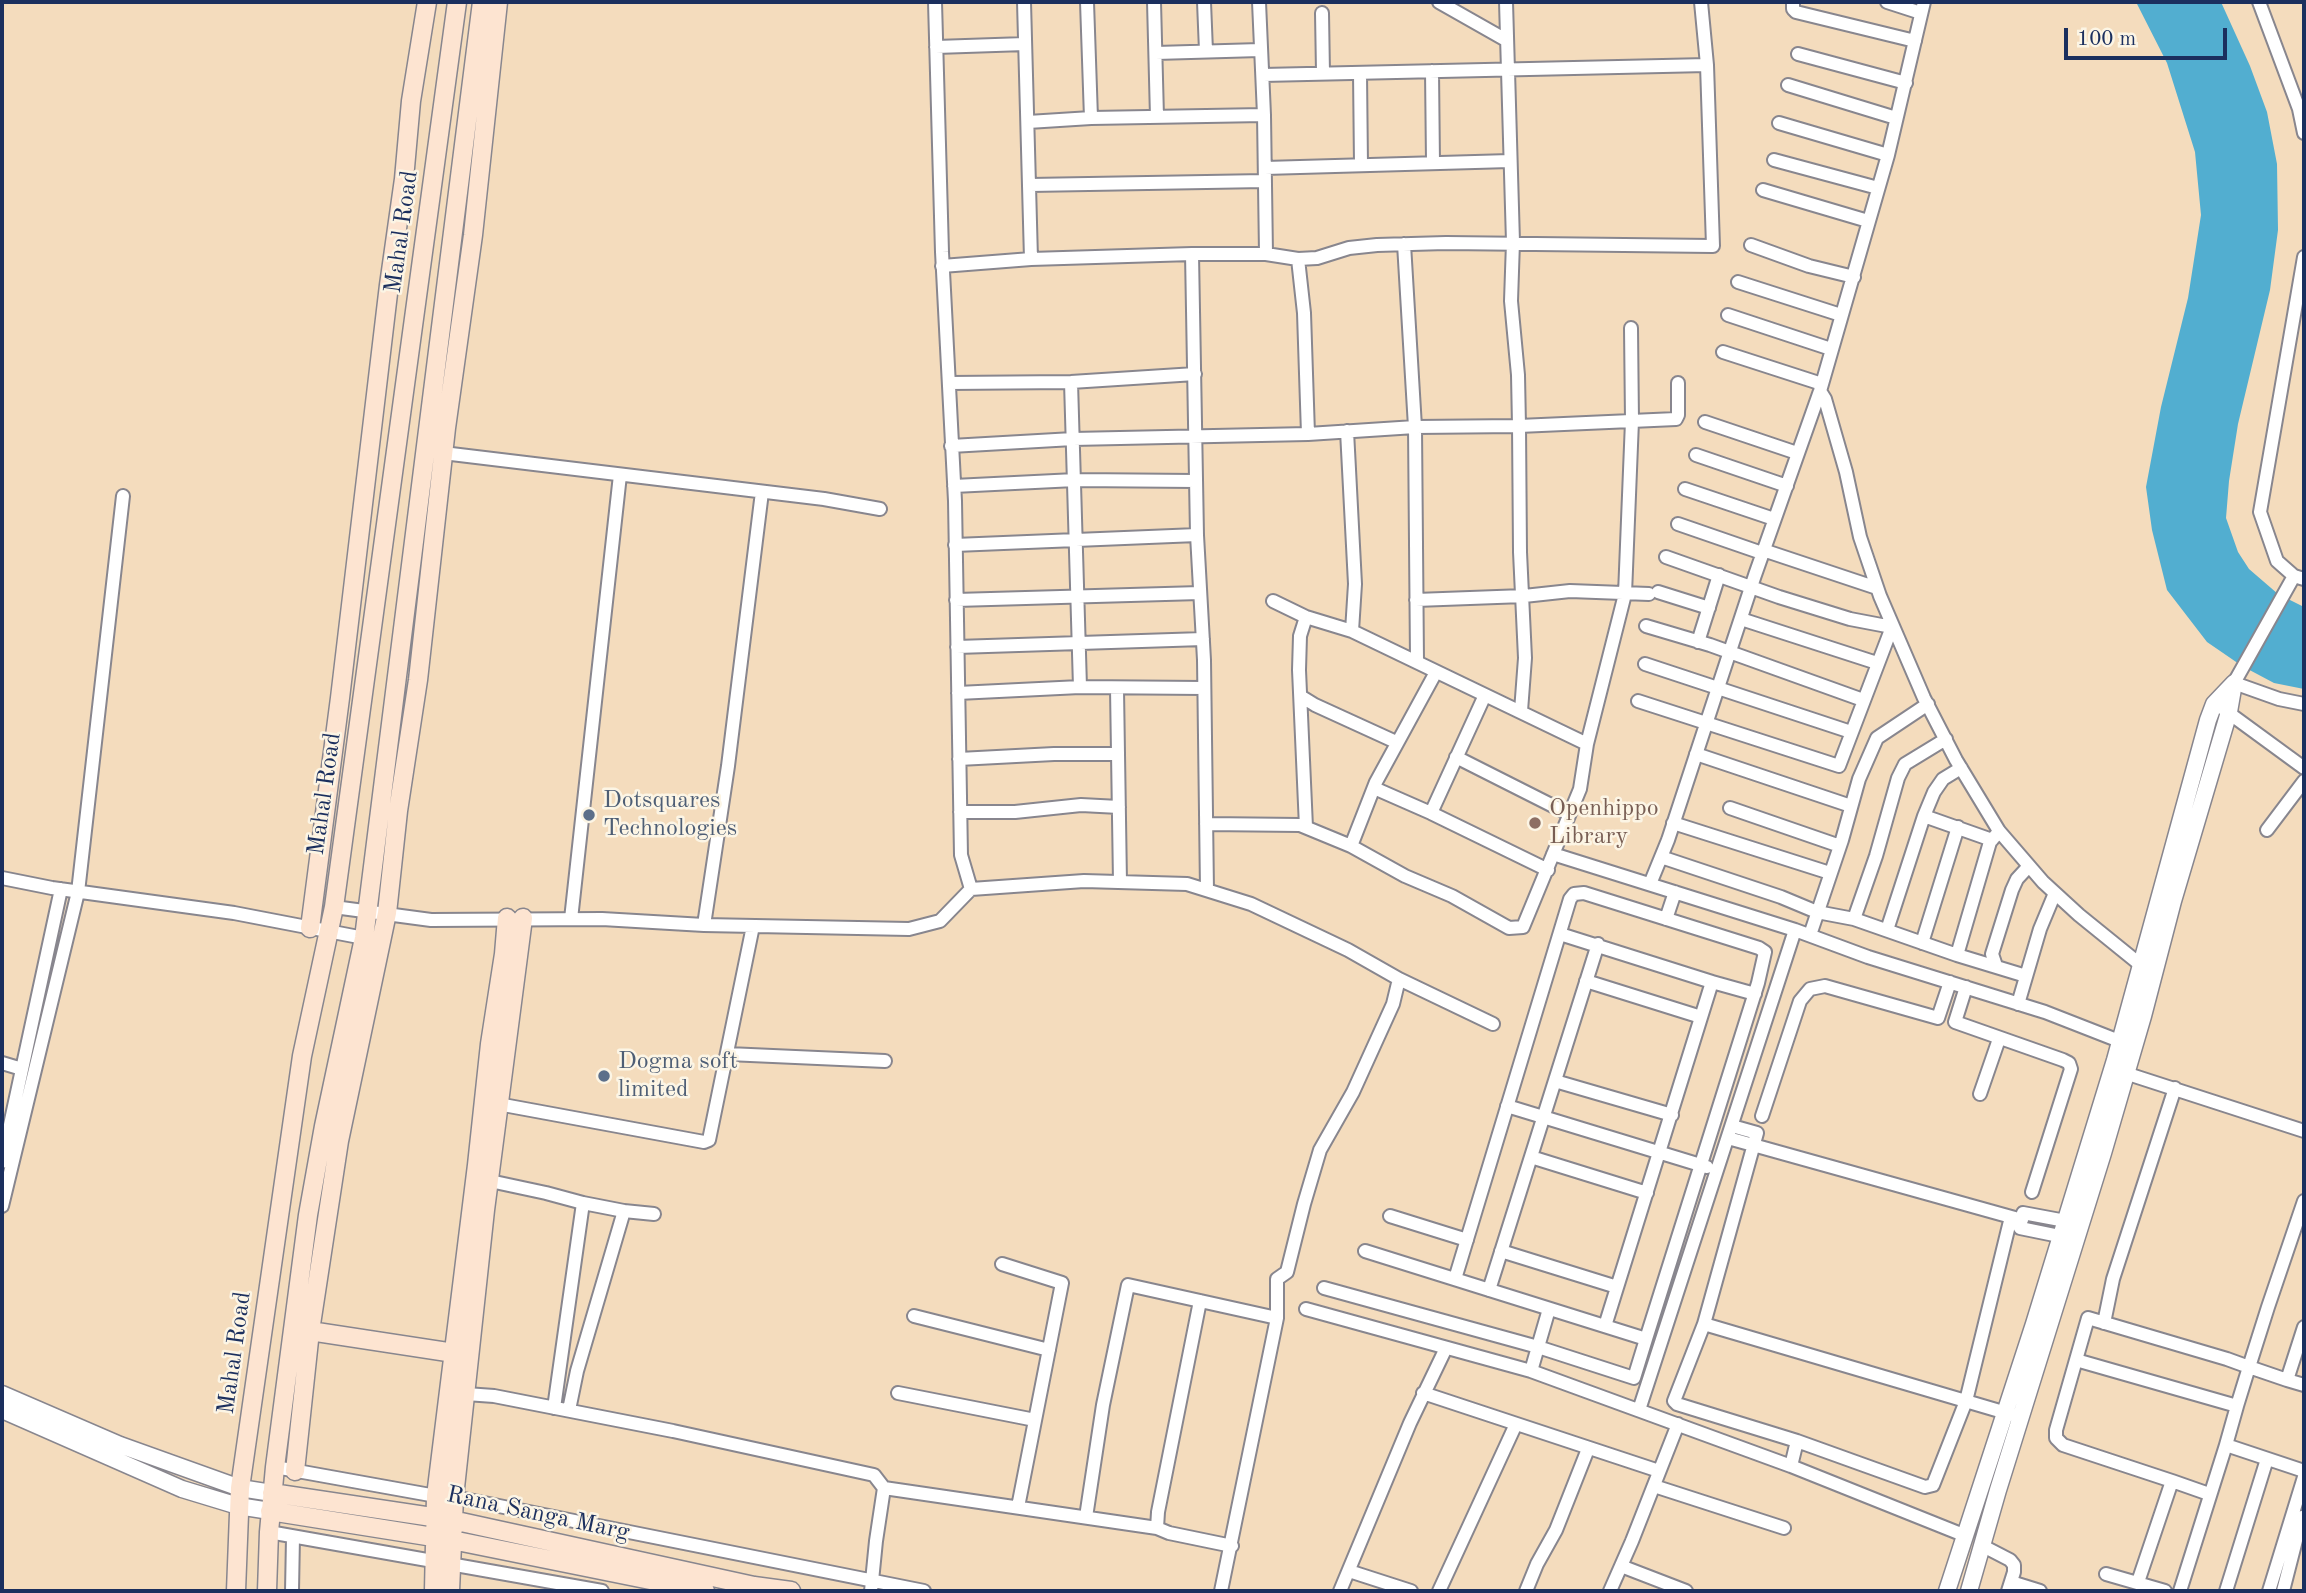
<!DOCTYPE html>
<style>
body{margin:0}
#map{position:relative;width:2306px;height:1593px;overflow:hidden;background:#f4dcbd;font-family:"Old Standard TT",serif}
canvas{display:block}
.frame{position:absolute;inset:0;border:4px solid #1b2f5e;pointer-events:none}
.scale{position:absolute;left:2064px;top:28px;width:163px;height:32px;box-sizing:border-box;border:4px solid #1b2f5e;border-top:0;padding-left:9px;font-size:21px;line-height:24px;white-space:nowrap;color:#1b2f5e;-webkit-text-stroke:5px #fcf5e5;paint-order:stroke}
</style>
<div id="map">
<canvas width="2306" height="1593"></canvas>
<div class="frame"></div>
<div class="scale">100 m</div>
</div>
<script>
const ctx = document.querySelector('canvas').getContext('2d');
ctx.lineJoin = 'round';
function fillPath(path, color) { ctx.fillStyle = color; ctx.fill(path, 'evenodd'); }
const shape = rows => new Path2D(rows.map(r => 'M' + r).join(''));
function trace(path, color, width, dash) { ctx.strokeStyle = color; ctx.lineWidth = width; ctx.lineCap = dash ? 'butt' : 'round'; ctx.setLineDash(dash || []); ctx.stroke(path); }
function drawText(font, color, halo, rows, align = 'center') {
  ctx.font = font + ' "Old Standard TT",serif'; ctx.lineWidth = 5; ctx.setLineDash([]); ctx.textBaseline = 'middle'; ctx.strokeStyle = halo; ctx.fillStyle = color; for (const [text, x, y, turn = 0] of rows) {
    ctx.save(); ctx.translate(x, y); ctx.rotate((+turn || 0) * Math.PI / 180); ctx.textAlign = isNaN(turn) ? turn : align; if (halo) ctx.strokeText(text, 0, 0); ctx.fillText(text, 0, 0); ctx.restore();
  }
}
fillPath(shape([
 [2136,2,2221,2,2250,66,2267,112,2277,164,2278,230,2270,290,2238,424,2229,481,2226,518,2238,552,2249,569,2278,594,2304,607,2304,689,2274,683,2242,666,2207,642,2167,590,2152,530,2146,487,2161,407,2188,298,2201,215,2195,152,2167,63]
]), '#52aed0');
const minor = shape([
 [1024,2,1031,259],
 [1087,2,1091,118],
 [1154,2,1157,117],
 [1204,2,1206,51],
 [1259,2,1264,115,1266,254,1298,259,1304,313,1308,434,1415,427,1519,426,1518,375,1511,301,1513,242,1506,2],
 [1439,2,1506,40],
 [1793,2,1793,9,1796,12,1915,41],
 [1887,2,1921,13],
 [2259,2,2299,109,2304,133],
 [1322,13,1323,73],
 [936,47,1025,44],
 [1156,53,1260,50],
 [1798,54,1906,83],
 [1432,71,1433,163],
 [1360,73,1361,165],
 [1263,75,1707,65],
 [1788,85,1896,118],
 [1028,122,1091,118,1264,115],
 [1779,123,1888,155],
 [1774,160,1878,188],
 [1265,168,1510,161],
 [1030,185,1265,181],
 [1763,190,1868,221],
 [1404,244,1415,427,1417,661],
 [1751,245,1809,266,1854,277],
 [1192,254,1266,254],
 [2304,257,2260,512,2277,561,2294,576,2304,579],
 [1298,259,1317,258,1349,248,1377,245,1446,243,1713,246,1707,65,1701,2],
 [942,266,1031,259,1192,254,1197,535,1204,660,1207,890],
 [1738,282,1841,315],
 [1728,315,1831,349],
 [1723,352,1822,384],
 [1071,382,1080,687],
 [949,383,1071,382,1195,374],
 [1820,391,1825,399,1846,472,1860,537,1880,596,1924,698,1956,760,1999,831,2043,882,2079,915,2142,966],
 [1705,422,1797,453],
 [1347,431,1355,584,1352,631],
 [951,446,1073,439,1308,434],
 [443,453,824,499,880,509],
 [1696,455,1787,486],
 [954,486,1075,480,1196,481],
 [1685,489,1774,519],
 [1678,524,1762,553],
 [955,545,1197,535],
 [1763,550,1877,588],
 [2294,576,2234,683,2279,699,2304,704],
 [1658,592,1709,608],
 [956,600,1200,593],
 [1416,600,1524,596,1570,591,1649,594],
 [1741,619,1877,663],
 [1646,626,1710,645,1863,700],
 [1698,642,1719,575],
 [957,647,1203,639],
 [1645,664,1851,732],
 [1117,689,1120,882],
 [958,693,1080,687,1204,688],
 [1302,697,1315,705,1396,742],
 [1638,701,1839,766,1892,627,1850,619,1779,597,1666,557],
 [2222,708,2304,768],
 [1521,711,1525,658,1520,552,1519,426,1676,419,1678,415,1678,383],
 [1587,744,1625,594,1632,421,1631,328],
 [1696,754,1851,806],
 [1456,757,1569,814],
 [959,759,1054,754,1118,754],
 [1961,768,1943,779,1934,792,1924,816,1992,840],
 [1374,788,1431,813,1548,870],
 [1730,808,1840,846],
 [960,812,1015,812,1081,805,1119,807],
 [1431,813,1485,695],
 [1673,823,1830,873],
 [1206,824,1300,825,1351,846,1405,876,1452,896,1509,928,1523,927,1580,789,1587,744,1352,631,1306,617,1273,601],
 [1306,827,1299,670,1300,636,1306,617],
 [2267,830,2304,781],
 [1351,846,1376,782,1436,672],
 [1553,854,1795,930,1868,957,2045,1012,2127,1044],
 [1661,857,1781,897,1817,912,1854,919,1957,955,2026,976],
 [2,878,52,888,234,913,364,938],
 [1650,884,1668,840,1755,575,1820,391,1888,155,1924,2],
 [971,889,1084,881,1187,884,1251,904,1348,950,1399,979,1393,1004,1353,1092,1320,1150,1304,1204,1287,1272,1277,1279,1277,1318,1221,1591],
 [334,907,431,920,602,919,704,925,909,929,940,921,971,889,961,855,955,501,942,252,935,2],
 [571,919,620,475],
 [1666,919,1675,892],
 [1854,919,1876,856,1898,778,1905,764,1946,739],
 [704,925,728,766,762,492],
 [1887,930,1924,816],
 [1560,934,1712,982,1605,1326],
 [1810,935,1842,840,1859,779,1877,738,1928,704],
 [1922,943,1958,827],
 [1957,955,1990,842,1997,834],
 [1996,966,1992,954,2012,890,2017,879,2029,866],
 [1399,979,1493,1024],
 [1586,981,1701,1017],
 [1712,982,1755,994],
 [1966,987,1955,1022,2063,1060,2069,1063,2071,1069,2032,1192],
 [2018,1004,2040,929,2055,893],
 [728,1054,885,1061],
 [2,1063,22,1069],
 [2125,1073,2304,1131],
 [1555,1081,1672,1115],
 [1980,1094,1999,1039],
 [498,1104,704,1142,709,1140,753,926],
 [1507,1106,1707,1167],
 [1762,1116,1800,1001,1810,989,1825,986,1938,1018,1950,982],
 [1728,1138,2022,1220],
 [1531,1157,1647,1193],
 [2,1162,61,889],
 [490,1181,546,1193,583,1203,554,1408],
 [2304,1201,2268,1307,2249,1367,2237,1406,2076,1360,2088,1318,2227,1359,2249,1367,2287,1380,2304,1385],
 [2,1206,78,892,123,496],
 [624,1211,654,1214],
 [1390,1216,1467,1240],
 [2069,1238,2020,1228,2023,1213,2071,1222],
 [1501,1251,1617,1287],
 [1002,1264,1062,1283,1018,1507],
 [1455,1279,1570,899,1574,894,1584,893,1759,948,1765,952,1758,983,1646,1339],
 [1324,1288,1538,1347,1634,1378,1646,1339,1365,1251],
 [1489,1290,1598,944],
 [1200,1301,1158,1512,1157,1528,1169,1533,1232,1546],
 [1306,1309,1531,1371,1791,1466,1966,1536],
 [914,1316,1049,1350],
 [2104,1323,2113,1279,2175,1088],
 [1704,1324,1757,1133,1732,1126],
 [2076,1360,2056,1430,2056,1438,2063,1445,2172,1481,2138,1582],
 [1531,1371,1549,1309],
 [2287,1380,2304,1327],
 [898,1393,1035,1420],
 [1423,1393,1659,1471],
 [466,1394,494,1396,673,1431,874,1475,884,1488,876,1541,871,1591],
 [569,1410,577,1371,624,1211,583,1203],
 [1639,1410,1795,930],
 [1797,1441,1925,1487,1933,1485,1966,1401,2011,1217],
 [2226,1445,2237,1406],
 [1791,1466,1797,1441,1677,1404,1674,1401,1704,1324,2020,1417],
 [275,1467,436,1496,454,1497,924,1591],
 [2172,1481,2209,1494],
 [1654,1486,1784,1528],
 [884,1488,1157,1528],
 [1086,1517,1103,1405,1128,1285,1277,1318],
 [269,1532,602,1591],
 [1981,1545,2010,1560,2014,1565,2014,1572,2008,1591],
 [1621,1566,1686,1591],
 [1349,1571,1411,1591],
 [2106,1574,2165,1591],
 [2011,1582,2040,1591],
 [292,1591,293,1537],
 [1340,1591,1410,1423,1446,1348],
 [1439,1591,1516,1424],
 [1526,1591,1537,1564,1556,1530,1588,1449],
 [1610,1591,1632,1541,1678,1424],
 [2180,1591,2226,1445,2304,1471],
 [2226,1591,2267,1459],
 [2269,1591,2304,1477],
 [2283,1591,2302,1517,2304,1518]
]);
const tertiary = shape([
 [2,1394,120,1445,240,1488,272,1493],
 [2,1410,182,1489,238,1506,270,1511],
 [1947,1591,2034,1324,2115,1060,2208,720,2214,704,2234,683],
 [1969,1591,1998,1490,2103,1153,2143,1016,2173,901,2229,712,2234,683]
]);
const secondary = shape([
 [310,928,340,698,389,285,404,179,411,101,427,2],
 [454,1353,310,1331,339,1141,387,913,398,811,418,680,446,428,473,235,498,2],
 [295,1471,310,1331],
 [272,1493,452,1520,754,1586,791,1591],
 [270,1511,452,1540,705,1591],
 [236,1591,240,1488,302,1056,334,907,457,2],
 [267,1591,269,1532,275,1467,308,1215,324,1126,364,938,482,2],
 [434,1591,436,1496,477,1165,490,1044,504,954,507,918],
 [450,1591,454,1497,485,1210,523,918]
]);
trace(minor, '#88868e', 16);
trace(tertiary, '#88868e', 19);
trace(secondary, '#88868e', 21);
trace(minor, '#fff', 12);
trace(tertiary, '#fff', 16);
trace(secondary, '#fde4d1', 18);
for (const [x, y, r, color] of [
 [589,815,7,"#5c6f8a"],
 [1535,823,7,"#8d6e63"],
 [604,1076,7,"#5c6f8a"]
]) { const dot = new Path2D(); dot.arc(x, y, r, 0, 2 * Math.PI); ctx.fillStyle = color; ctx.fill(dot); trace(dot, '#fcf5e5', 2.5); }
drawText('24px', '#1b2f5e', '#fcf5e5', [
 ["Mahal Road",402,232,-82],
 ["Mahal Road",325,794,-82],
 ["Mahal Road",235,1353,-82],
 ["Rana Sanga Marg",538,1514,12]
]);
drawText('24px', '#4e5e75', '#fcf5e5', [
 ["Dotsquares",603,801],
 ["Technologies",603,829],
 ["Dogma soft",618,1062],
 ["limited",618,1090]
], 'left');
drawText('24px', '#785e54', '#fcf5e5', [
 ["Openhippo",1549,809],
 ["Library",1549,837]
], 'left');
</script>
